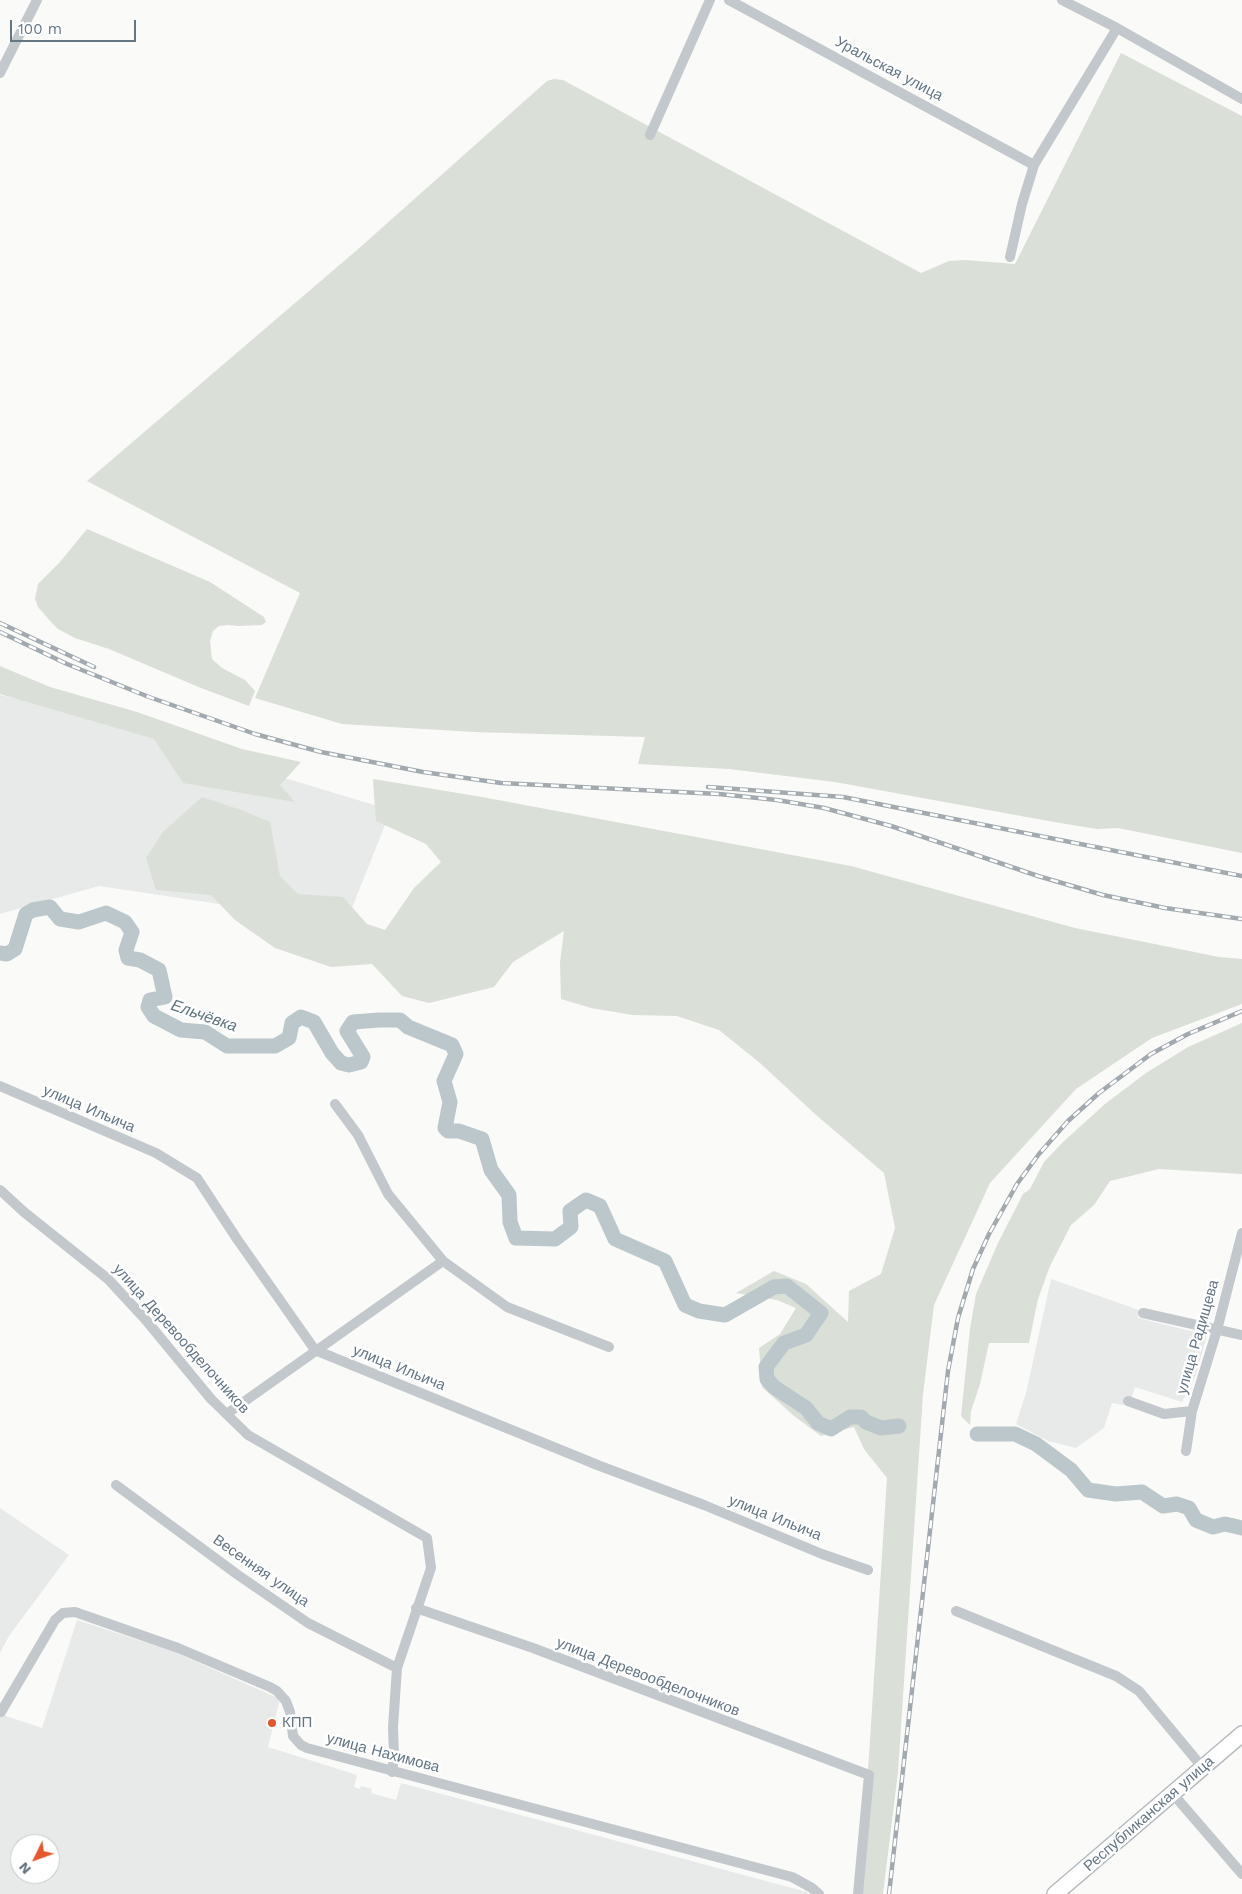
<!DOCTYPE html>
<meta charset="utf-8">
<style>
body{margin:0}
#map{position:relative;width:1242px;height:1894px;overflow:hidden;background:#fafaf8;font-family:"Work Sans",sans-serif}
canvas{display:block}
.north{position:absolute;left:10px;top:1834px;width:50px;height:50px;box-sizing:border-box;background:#fff;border:1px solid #c1c8cd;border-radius:50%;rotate:228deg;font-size:14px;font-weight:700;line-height:20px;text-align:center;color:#657683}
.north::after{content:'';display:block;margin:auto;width:18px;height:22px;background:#e4572e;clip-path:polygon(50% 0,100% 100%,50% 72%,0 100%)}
.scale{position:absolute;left:10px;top:20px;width:126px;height:22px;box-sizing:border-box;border:2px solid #657683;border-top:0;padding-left:6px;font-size:15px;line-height:18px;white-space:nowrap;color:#657683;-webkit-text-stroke:4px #fff;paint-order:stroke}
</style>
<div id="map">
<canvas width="1242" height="1894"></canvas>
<div class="north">N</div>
<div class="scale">100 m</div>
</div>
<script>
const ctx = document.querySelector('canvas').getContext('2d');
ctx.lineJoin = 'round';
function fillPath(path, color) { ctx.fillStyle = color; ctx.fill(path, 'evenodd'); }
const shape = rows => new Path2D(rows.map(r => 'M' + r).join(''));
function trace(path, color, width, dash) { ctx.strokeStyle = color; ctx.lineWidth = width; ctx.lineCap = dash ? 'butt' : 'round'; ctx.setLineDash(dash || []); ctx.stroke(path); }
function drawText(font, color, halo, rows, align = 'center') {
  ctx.font = font + ' "Work Sans",sans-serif'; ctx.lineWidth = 5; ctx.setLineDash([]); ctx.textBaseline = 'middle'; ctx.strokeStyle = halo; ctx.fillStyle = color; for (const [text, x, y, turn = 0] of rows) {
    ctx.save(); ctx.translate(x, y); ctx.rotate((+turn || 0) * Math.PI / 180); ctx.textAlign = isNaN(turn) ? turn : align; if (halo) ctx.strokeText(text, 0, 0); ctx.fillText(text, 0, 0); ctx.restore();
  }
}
fillPath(shape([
 [0,695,32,702,391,810,346,923,99,886,0,914],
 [1051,1279,1139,1310,1138,1318,1207,1335,1195,1378,1182,1402,1135,1387,1129,1406,1112,1403,1104,1428,1076,1448,1048,1441,1016,1424,1026,1393],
 [0,1508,69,1555,9,1636,0,1653],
 [77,1620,172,1651,280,1699,268,1747,357,1775,354,1787,360,1789,361,1786,372,1789,371,1793,396,1800,401,1783,807,1892,809,1894,0,1894,0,1711,6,1716,42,1728],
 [20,1844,50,1844,50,1874,20,1874]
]), '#e8e9e9');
fillPath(shape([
 [1121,53,1242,116,1242,853,1118,828,1097,829,1054,822,835,782,729,769,638,764,645,737,474,732,342,724,255,698,300,593,87,481,357,250,547,81,554,79,563,80,921,273,949,261,965,260,1015,264],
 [87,529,210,582,264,617,266,622,262,625,238,626,229,625,219,626,213,631,210,641,212,659,222,668,245,680,255,691,249,706,201,688,109,649,75,638,58,629,51,622,38,607,35,599,38,584,60,562],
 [0,666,50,687,137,712,242,749,301,762,280,785,295,802,183,783,154,739,0,694],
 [373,779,482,797,851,866,1075,928,1219,957,1242,959,1242,1004,1152,1038,1076,1089,990,1183,934,1305,923,1394,898,1772,883,1894,860,1894,887,1478,864,1449,854,1427,821,1436,794,1416,762,1387,759,1348,780,1334,796,1308,777,1300,736,1293,774,1271,806,1284,848,1322,849,1291,881,1274,895,1228,884,1173,815,1114,760,1063,719,1030,677,1016,633,1015,591,1008,561,999,560,962,564,931,513,962,494,987,429,1003,402,996,372,964,331,967,275,948,235,920,211,895,156,890,146,858,163,832,202,797,244,811,270,822,280,876,298,894,343,897,367,924,385,930,414,888,441,862,426,844,376,821],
 [1242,1023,1242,1174,1159,1169,1110,1181,1094,1205,1071,1225,1050,1266,1038,1299,1029,1343,989,1343,980,1384,971,1411,970,1425,961,1416,970,1329,976,1294,998,1243,1023,1194,1030,1189,1044,1162,1063,1142,1105,1104,1146,1073,1188,1047]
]), '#dadfd7');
trace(shape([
 [0,953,7,954,15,949,26,914,33,910,50,907,60,919,79,922,106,913,125,922,132,932,126,950,128,958,140,960,159,970,165,997,150,1000,148,1007,154,1016,181,1030,205,1032,227,1046,275,1046,289,1038,292,1023,301,1017,314,1022,332,1053,341,1063,349,1065,361,1062,363,1057,347,1031,353,1022,379,1020,400,1020,408,1027,452,1045,456,1054,444,1081,450,1102,445,1128,448,1131,459,1131,482,1139,491,1170,509,1195,510,1222,516,1238,555,1239,571,1227,570,1211,586,1200,600,1206,615,1239,665,1261,685,1305,699,1311,725,1315,774,1287,787,1286,821,1313,806,1335,784,1343,766,1367,767,1379,774,1387,806,1408,818,1423,831,1429,850,1417,861,1417,866,1422,881,1428,899,1426],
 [977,1434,1015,1434,1036,1444,1071,1470,1088,1490,1116,1494,1142,1492,1163,1506,1177,1504,1189,1508,1196,1520,1213,1527,1225,1524,1242,1528]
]), '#bbc7cb', 15);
const primary = shape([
 [1055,1894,1242,1734]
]);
trace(primary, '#b5babe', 18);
trace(shape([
 [729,0,1034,165],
 [1062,0,1117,28,1242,99],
 [0,73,37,0],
 [650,135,710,0],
 [1010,257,1022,204,1034,165,1117,28],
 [0,1086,156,1153,197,1178,237,1239,315,1350,600,1466,704,1505,822,1554,868,1570],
 [335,1104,358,1135,388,1194,443,1261,507,1307,609,1347],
 [0,1190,24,1212,108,1279,145,1319,211,1399,248,1435,427,1538,431,1568,397,1668,393,1727,394,1757,392,1772],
 [1143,1313,1242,1335],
 [1128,1401,1164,1414,1192,1411],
 [228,1413,443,1261],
 [1186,1451,1192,1411,1217,1330,1242,1233],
 [116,1485,238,1575,308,1623,397,1668],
 [416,1608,533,1648,869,1775,858,1894],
 [956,1611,1116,1676,1139,1691,1203,1768],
 [1,1712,55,1620,63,1613,75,1612,178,1648,270,1687,277,1691,286,1701,290,1712,293,1736,301,1745,307,1748,792,1877,812,1888,819,1894],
 [1173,1794,1242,1874]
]), '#c3c8cc', 10);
trace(primary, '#fff', 15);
const rail = shape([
 [0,623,94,667],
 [0,632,67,664,149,697,255,734,321,752,423,772,501,783,719,794,777,800,824,808,891,826,1038,876,1103,895,1165,908,1242,919],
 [708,787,843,797,1242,876],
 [889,1894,948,1371,958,1318,973,1269,989,1234,1017,1184,1039,1154,1068,1121,1099,1093,1151,1054,1188,1034,1242,1011]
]);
trace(rail, '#a2aab0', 4.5);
trace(rail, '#fff', 2.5, [8]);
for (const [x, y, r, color] of [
 [272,1723,5,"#e4572e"]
]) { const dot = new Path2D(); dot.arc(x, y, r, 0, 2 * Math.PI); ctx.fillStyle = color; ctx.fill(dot); trace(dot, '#fff', 2); }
drawText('15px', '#657683', '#fff', [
 ["Уральская улица",889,69,28],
 ["улица Ильича",89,1109,23],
 ["улица Радищева",1198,1337,-74],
 ["улица Деревообделочников",181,1339,48],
 ["улица Ильича",399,1368,22],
 ["улица Ильича",775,1518,22],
 ["Весенняя улица",261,1571,35],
 ["улица Деревообделочников",648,1677,21],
 ["улица Нахимова",383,1753,15],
 ["Республиканская улица",1149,1814,-41]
]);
drawText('15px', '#657683', '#fff', [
 ["КПП",282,1723]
], 'left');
drawText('italic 16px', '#60757c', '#fff', [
 ["Ельчёвка",204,1016,19]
]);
</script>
